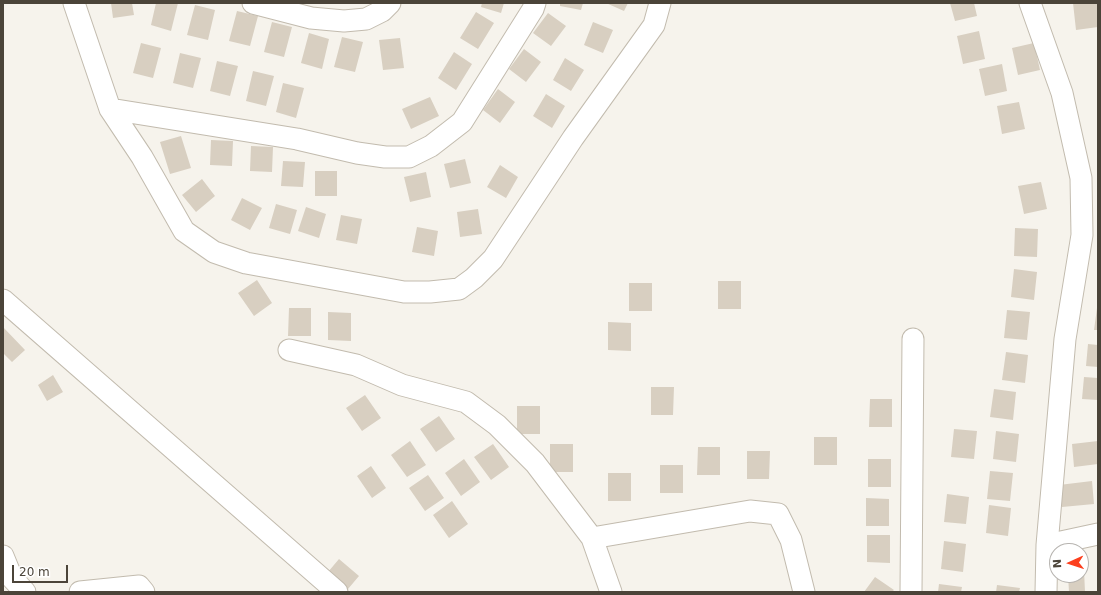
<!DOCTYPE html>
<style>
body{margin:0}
#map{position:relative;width:1101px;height:595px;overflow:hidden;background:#f6f3ec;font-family:"DejaVu Sans",sans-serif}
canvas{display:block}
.frame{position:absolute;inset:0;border:4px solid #4b4439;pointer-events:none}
.north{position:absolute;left:1049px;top:543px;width:40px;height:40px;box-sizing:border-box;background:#fff;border:1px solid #b7b4b0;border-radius:50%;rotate:267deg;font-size:11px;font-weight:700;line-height:16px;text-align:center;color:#4b4439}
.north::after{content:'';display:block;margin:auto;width:14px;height:18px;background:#fc3f1d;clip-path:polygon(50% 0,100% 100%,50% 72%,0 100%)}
.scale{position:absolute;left:12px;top:565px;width:56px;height:18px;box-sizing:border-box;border:2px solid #4b4439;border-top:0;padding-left:5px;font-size:12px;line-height:14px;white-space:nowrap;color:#4b4439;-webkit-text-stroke:3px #fff;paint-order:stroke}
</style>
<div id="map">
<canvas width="1101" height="595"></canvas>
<div class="frame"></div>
<div class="north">N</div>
<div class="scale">20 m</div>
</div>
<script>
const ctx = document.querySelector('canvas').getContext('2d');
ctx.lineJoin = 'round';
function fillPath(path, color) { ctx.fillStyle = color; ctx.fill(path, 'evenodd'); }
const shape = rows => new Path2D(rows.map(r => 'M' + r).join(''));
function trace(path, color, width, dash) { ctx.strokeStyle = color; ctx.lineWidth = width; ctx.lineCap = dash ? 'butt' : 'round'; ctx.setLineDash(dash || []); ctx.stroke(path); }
fillPath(shape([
 [111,3,132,3,134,15,113,18],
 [156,3,178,3,171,31,151,25],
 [482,3,504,3,501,13,481,7],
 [560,3,583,3,581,10,560,6],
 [606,3,628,3,624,11],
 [950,3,974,3,977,16,955,21],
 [1073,3,1097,3,1098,27,1076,30],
 [195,5,215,10,208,40,187,35],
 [237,11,258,16,250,46,229,41],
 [476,12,494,23,478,49,460,38],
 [548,13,566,26,551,46,533,33],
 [272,22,292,27,284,57,264,52],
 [593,22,613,30,603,53,584,45],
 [979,31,985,59,963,64,957,36],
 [309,33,329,39,322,69,301,63],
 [342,37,363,42,355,72,334,67],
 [400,38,404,68,383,70,379,40],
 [141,43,161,48,153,78,133,73],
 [1034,43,1040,70,1018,75,1012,48],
 [524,49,541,62,526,82,509,69],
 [454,52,472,64,456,90,438,78],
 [180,53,201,58,193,88,173,83],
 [565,58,584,70,571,91,553,80],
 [217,61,238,66,230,96,210,91],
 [1002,64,1007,91,985,96,979,69],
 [253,71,274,76,266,106,246,101],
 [283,83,304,88,296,118,276,112],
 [498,89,515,102,500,123,483,110],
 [546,94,565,106,552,128,533,116],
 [430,97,439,116,411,129,402,109],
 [1019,102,1025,129,1002,134,997,106],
 [181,136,191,168,170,174,160,142],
 [211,140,233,141,232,166,210,165],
 [251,146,273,147,272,172,250,171],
 [465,159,471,183,450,188,444,164],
 [283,161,305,162,303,187,281,186],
 [500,165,518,177,506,198,487,187],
 [315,171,337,171,337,196,315,196],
 [426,172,431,197,410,202,404,177],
 [202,179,215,196,196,212,182,195],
 [1041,182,1047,209,1024,214,1018,186],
 [242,198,262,208,250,230,231,220],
 [276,204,297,210,290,234,269,228],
 [306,207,326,214,319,238,298,231],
 [478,209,482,234,460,237,457,212],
 [341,215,362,219,357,244,336,240],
 [417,227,438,231,434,256,412,252],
 [1015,228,1038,229,1037,257,1014,256],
 [1014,269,1037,272,1034,300,1011,297],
 [257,280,272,303,254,316,238,293],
 [718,281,741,281,741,309,718,309],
 [629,283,652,283,652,311,629,311],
 [289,308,311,308,311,336,288,336],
 [1097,308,1098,308,1098,330,1094,330],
 [1007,310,1030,312,1027,340,1004,338],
 [328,312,351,313,351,341,328,340],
 [608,322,631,323,631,351,608,350],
 [3,327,25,350,12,362,3,353],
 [1088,344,1098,345,1098,367,1086,366],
 [1006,352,1028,355,1025,383,1002,380],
 [53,375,63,392,47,401,38,385],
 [1084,377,1098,378,1098,400,1082,399],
 [651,387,674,387,673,415,651,415],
 [994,389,1016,392,1013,420,990,417],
 [365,395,381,418,362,431,346,408],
 [870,399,892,399,892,427,869,427],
 [517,406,540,406,540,434,517,434],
 [439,416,455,439,436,452,420,429],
 [954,429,977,431,974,459,951,457],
 [996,431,1019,434,1016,462,993,459],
 [814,437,837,437,837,465,814,465],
 [410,441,426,465,407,477,391,455],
 [1098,441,1098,464,1074,467,1072,444],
 [493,444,509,467,491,480,474,457],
 [550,444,573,444,573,472,550,472],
 [698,447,720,447,720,475,697,475],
 [747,451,770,451,769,479,747,479],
 [464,459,480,482,461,496,445,473],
 [868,459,891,459,891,487,868,487],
 [660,465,683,465,683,493,660,493],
 [371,466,386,488,372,498,357,476],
 [990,471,1013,473,1010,501,987,499],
 [608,473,631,473,631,501,608,501],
 [428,475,444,498,425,511,409,488],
 [1092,481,1094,504,1062,507,1059,485],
 [947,494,969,497,966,524,944,522],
 [866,498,889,499,889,526,866,526],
 [452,501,468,524,449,538,433,515],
 [989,505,1011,508,1008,536,986,533],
 [867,535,890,535,890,563,867,562],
 [944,541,966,544,963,572,941,569],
 [339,559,359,576,348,589,328,572],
 [1081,570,1084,570,1085,592,1069,592,1068,575,1081,575],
 [875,577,894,590,892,592,864,592],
 [939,584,962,587,961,592,938,592],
 [997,585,1020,588,1019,592,996,592]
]), '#d8cfc1');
const minor = shape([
 [74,3,110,109,142,157,184,231,214,252,246,263,404,292,430,292,459,289,474,278,493,259,573,138,654,25,660,3],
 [253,3,311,18,344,21,366,19,382,11,390,3],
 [1030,3,1062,93,1081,178,1082,235,1065,339,1047,545,1046,592],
 [110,109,297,139,357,153,385,157,409,157,431,146,462,122,533,9,535,3],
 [3,300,337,592],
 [289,350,356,365,402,385,466,402,497,425,535,463,592,538,611,592],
 [592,538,750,511,778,514,791,540,804,592],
 [1047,545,1098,534],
 [3,556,12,578,25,592],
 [80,592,139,586,144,592],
 [911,592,913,339]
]);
trace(minor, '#c2bbae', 23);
trace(minor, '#fff', 21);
</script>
